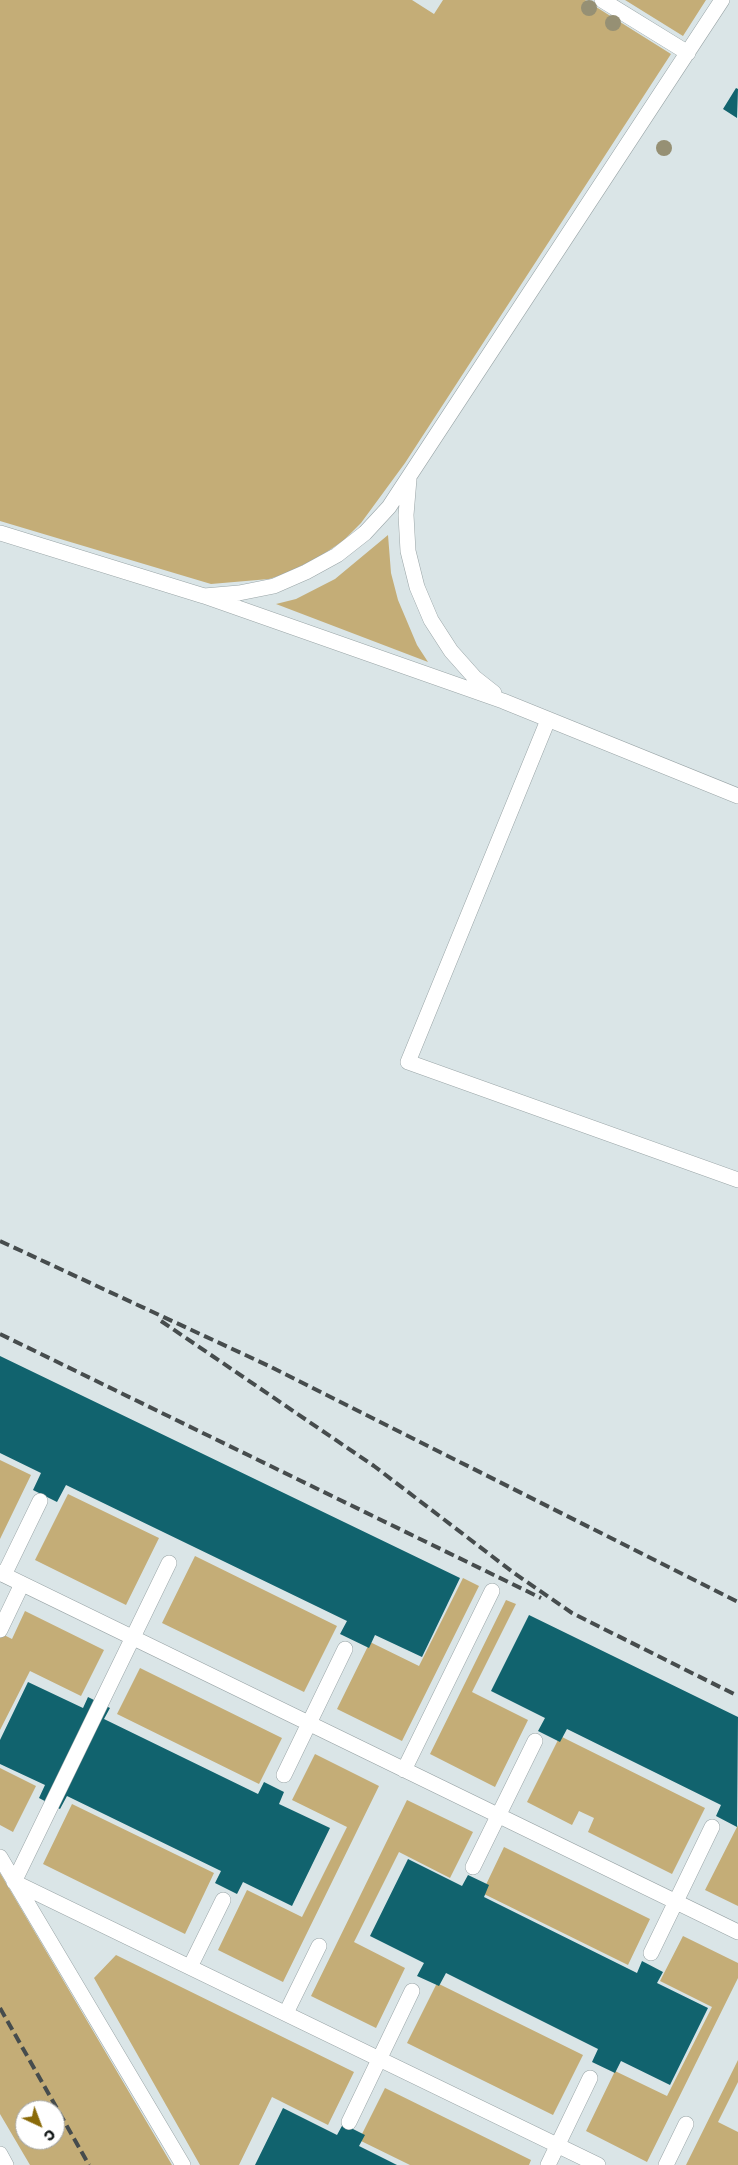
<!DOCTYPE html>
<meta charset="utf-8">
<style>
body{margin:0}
#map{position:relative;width:738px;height:2165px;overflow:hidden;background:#dae5e7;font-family:"Golos Text",sans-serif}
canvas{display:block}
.north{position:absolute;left:15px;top:2100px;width:50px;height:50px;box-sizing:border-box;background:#fff;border:1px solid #a1a3a3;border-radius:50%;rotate:137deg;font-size:14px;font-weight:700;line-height:20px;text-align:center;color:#131818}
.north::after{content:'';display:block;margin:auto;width:18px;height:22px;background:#8a6a09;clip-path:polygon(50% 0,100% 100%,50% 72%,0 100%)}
</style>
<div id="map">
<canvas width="738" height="2165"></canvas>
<div class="north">С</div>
</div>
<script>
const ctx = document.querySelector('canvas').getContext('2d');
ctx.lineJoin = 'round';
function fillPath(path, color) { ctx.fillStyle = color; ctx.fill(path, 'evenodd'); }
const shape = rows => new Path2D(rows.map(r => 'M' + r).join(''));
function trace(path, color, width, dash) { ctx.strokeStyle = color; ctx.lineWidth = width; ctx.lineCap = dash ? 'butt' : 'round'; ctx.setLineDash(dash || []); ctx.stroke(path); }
fillPath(shape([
 [0,0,412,0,434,14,443,0,585,0,671,54,405,463,361,523,343,541,322,555,288,573,269,579,211,584,0,521],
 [625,0,706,0,683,36],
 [388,535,391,573,398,600,417,645,428,662,276,604,296,599,335,579],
 [0,1460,31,1475,0,1539],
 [68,1494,159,1538,126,1605,35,1560],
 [195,1556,337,1626,304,1692,162,1623],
 [463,1578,479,1586,402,1741,337,1709,370,1642,419,1666],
 [506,1600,516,1604,472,1692,528,1720,495,1787,430,1754],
 [25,1611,104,1650,81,1696,30,1671,0,1730,0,1633,12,1639],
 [140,1668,282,1738,259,1784,117,1714],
 [560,1736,705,1808,672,1874,588,1832,594,1818,579,1811,572,1825,527,1802],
 [315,1754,379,1786,283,1982,218,1950,247,1890,302,1917,347,1827,292,1800],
 [0,1768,36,1786,13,1832,0,1825],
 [407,1800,473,1832,450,1878,399,1852,354,1942,405,1968,376,2028,311,1996],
 [72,1804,214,1873,185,1934,43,1864],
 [738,1825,738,1906,705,1890],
 [504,1847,650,1919,628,1965,482,1893],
 [0,1873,172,2165,30,2165,0,2114],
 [25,2110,55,2110,55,2140,25,2140],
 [683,1936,738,1963,738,1978,647,2162,586,2131,615,2071,667,2096,712,2007,660,1981],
 [116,1955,354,2072,328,2125,272,2097,239,2165,200,2165,94,1978],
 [437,1983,583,2055,553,2115,407,2043],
 [738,2060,738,2082,718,2122,738,2132,738,2165,686,2165],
 [385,2088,531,2160,529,2165,410,2165,359,2140]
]), '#c4ad77');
fillPath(shape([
 [736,88,738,89,737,118,723,109],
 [0,1356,460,1578,422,1657,375,1635,369,1648,340,1634,347,1621,66,1485,57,1502,33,1490,41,1473,0,1453],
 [529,1615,738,1717,737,1827,716,1816,721,1805,567,1729,560,1742,538,1731,545,1718,491,1691],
 [28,1682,83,1708,88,1697,110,1708,104,1719,258,1794,264,1782,284,1792,279,1804,330,1828,292,1906,243,1882,237,1894,215,1883,221,1871,67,1796,60,1809,39,1798,45,1785,0,1764,0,1740],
 [408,1859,462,1886,468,1875,489,1885,484,1897,637,1973,642,1961,663,1972,657,1983,708,2008,670,2085,621,2061,615,2073,592,2062,598,2049,446,1973,439,1986,417,1976,424,1963,370,1936],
 [283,2108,337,2135,343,2124,365,2135,359,2146,397,2165,255,2165]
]), '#11636e');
const service = shape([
 [602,0,688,53],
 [409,479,406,515,408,551,417,587,431,620,451,651,475,678,494,693],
 [0,533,204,596,503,701,738,796],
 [204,596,239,593,274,586,306,572,337,555,365,533,389,507,722,0],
 [548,720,408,1062,738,1180],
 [169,1563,14,1882,598,2165],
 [0,1573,738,1932],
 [4,1575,40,1501],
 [0,1630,22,1584],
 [404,1770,492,1591],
 [284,1775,345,1649],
 [0,1857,183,2165],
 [473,1867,535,1741],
 [651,1953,712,1827],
 [190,1967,223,1900],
 [286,2013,319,1946],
 [349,2122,412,1991],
 [0,2154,6,2165],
 [548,2165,590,2078],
 [666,2165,686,2124]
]);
trace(service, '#9aa5a7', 16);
trace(service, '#fff', 15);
trace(shape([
 [0,1241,269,1366,738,1602],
 [161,1321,374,1466,514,1573,572,1613,738,1696],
 [0,1334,541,1598],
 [0,2008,89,2165]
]), '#464c4d', 4, [10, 5]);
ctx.fillStyle = '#969074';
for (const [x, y] of [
 [589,8],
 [613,23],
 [664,148]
]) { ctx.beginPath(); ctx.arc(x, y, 8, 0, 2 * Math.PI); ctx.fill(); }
</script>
